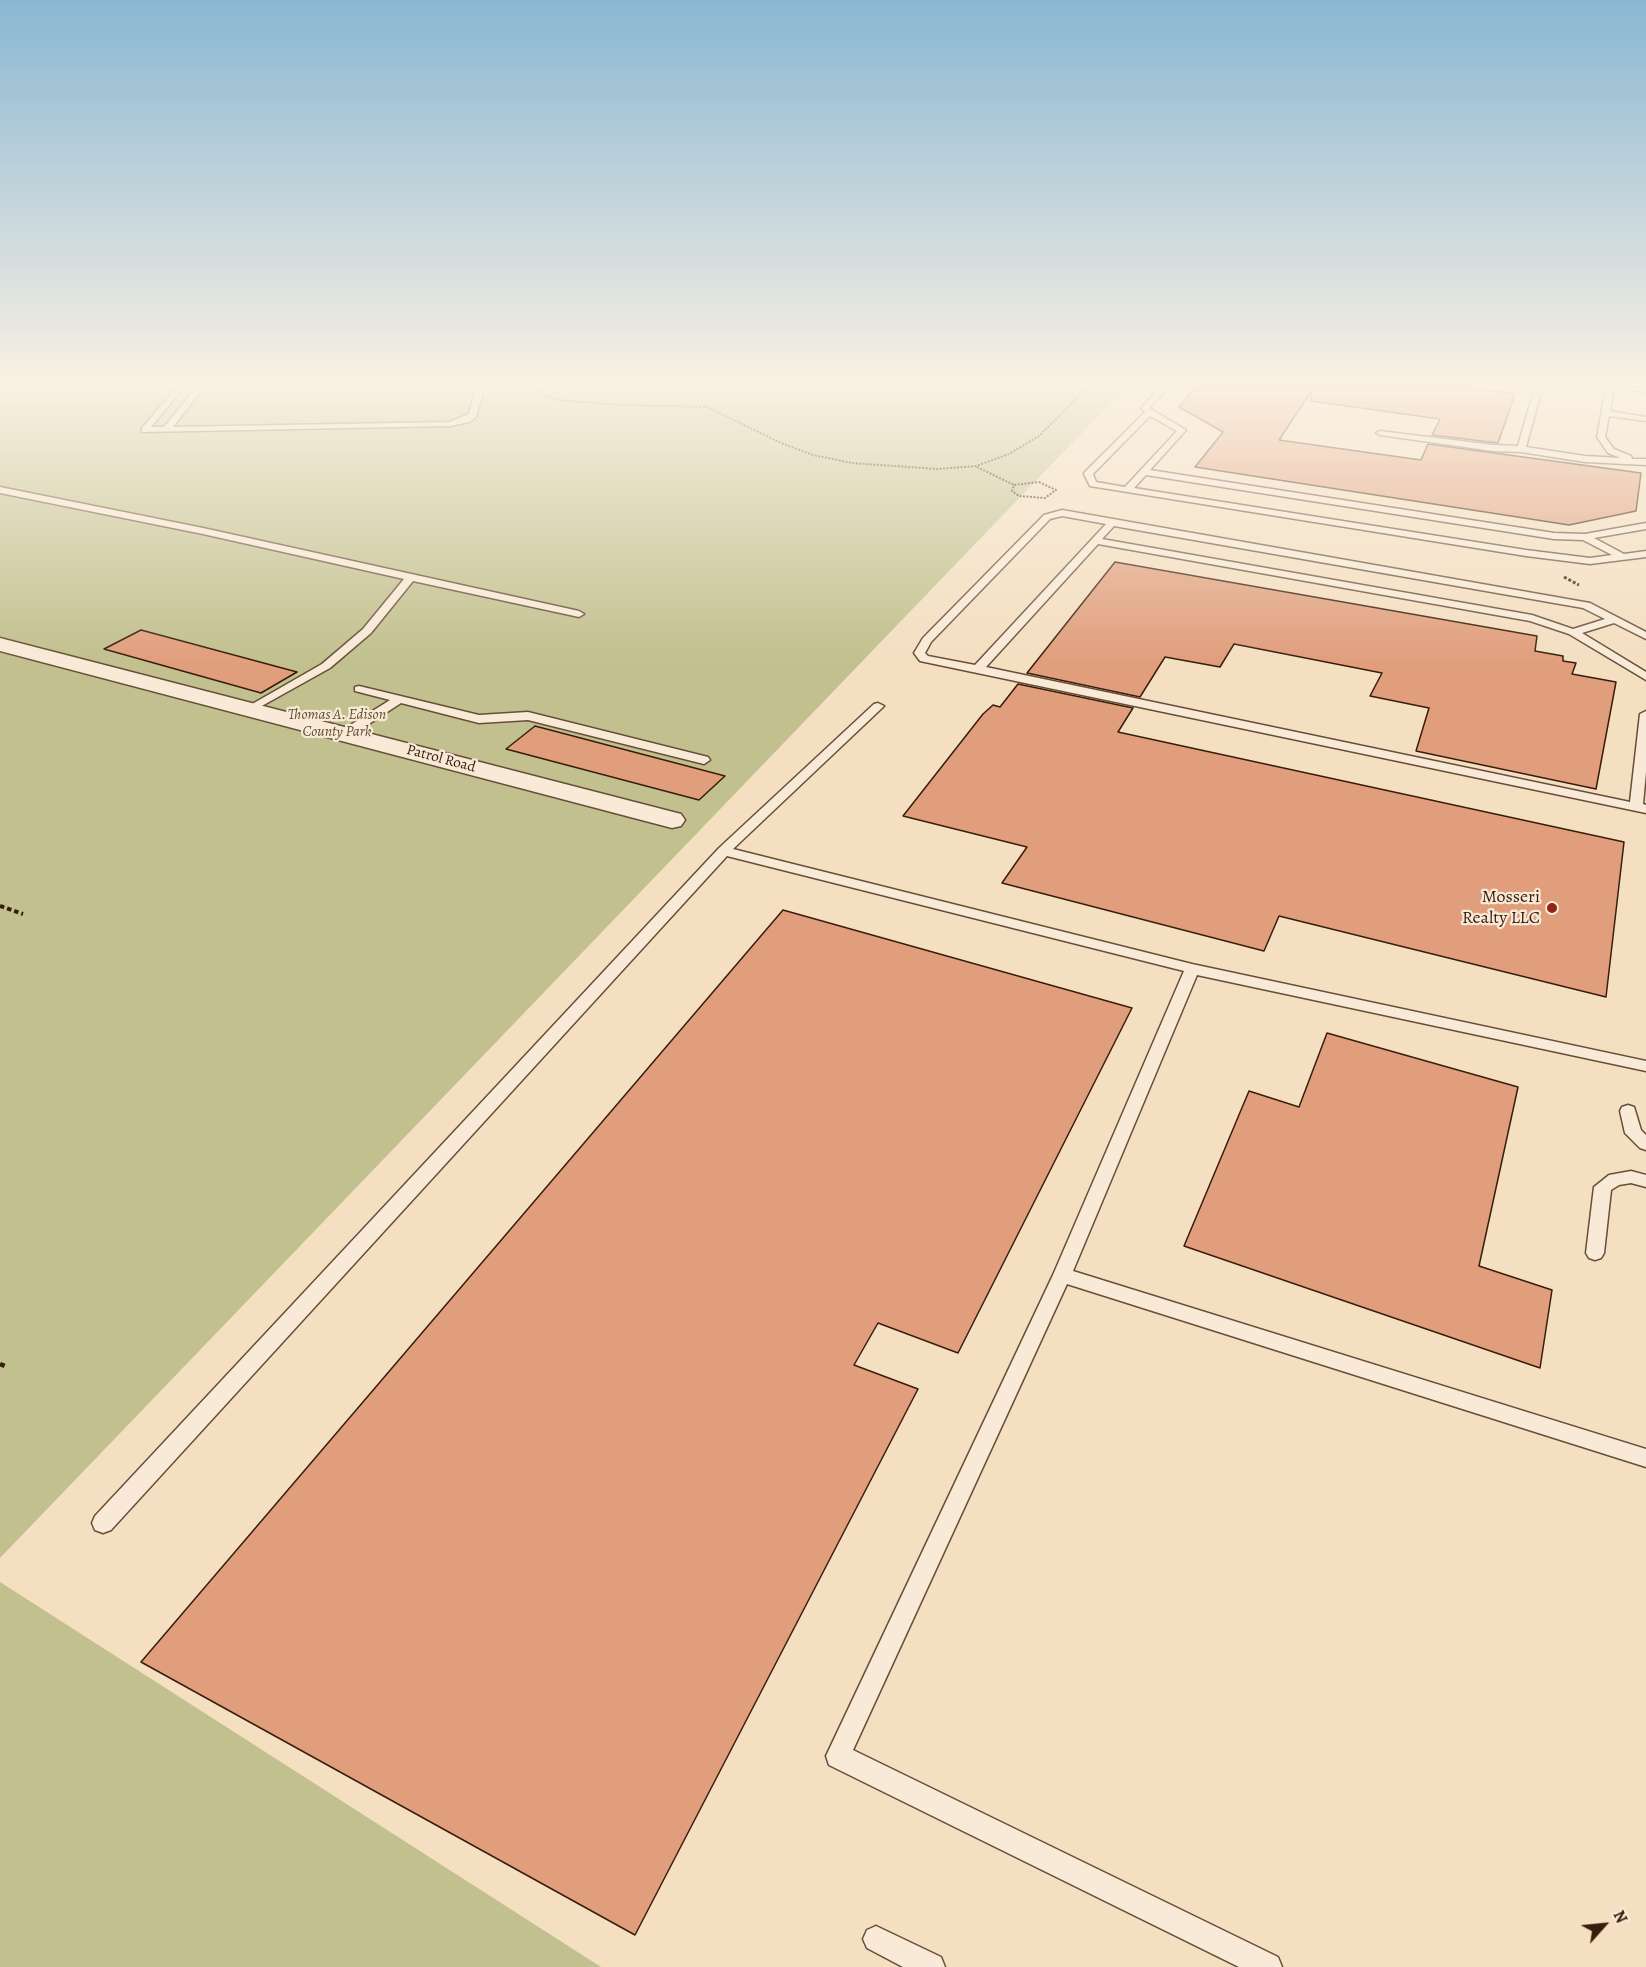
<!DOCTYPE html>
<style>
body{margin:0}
#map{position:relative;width:1646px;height:1967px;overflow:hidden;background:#f4dfc1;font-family:Alegreya,serif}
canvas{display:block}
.north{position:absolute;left:1574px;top:1895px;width:60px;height:60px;-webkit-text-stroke:4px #f8ead7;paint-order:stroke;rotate:63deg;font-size:16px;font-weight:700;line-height:24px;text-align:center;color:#391d0c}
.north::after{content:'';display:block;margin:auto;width:21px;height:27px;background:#391d0c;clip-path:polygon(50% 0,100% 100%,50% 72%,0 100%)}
</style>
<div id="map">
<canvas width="1646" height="1967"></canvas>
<div class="north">N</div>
</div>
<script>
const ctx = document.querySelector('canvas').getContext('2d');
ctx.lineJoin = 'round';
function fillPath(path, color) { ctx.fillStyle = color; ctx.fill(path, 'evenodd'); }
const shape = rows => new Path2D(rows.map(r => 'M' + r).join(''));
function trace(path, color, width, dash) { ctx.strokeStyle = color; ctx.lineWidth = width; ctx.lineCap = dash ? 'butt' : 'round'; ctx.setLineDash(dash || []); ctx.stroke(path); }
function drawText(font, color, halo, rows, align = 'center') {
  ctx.font = font + ' Alegreya,serif'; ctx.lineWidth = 4.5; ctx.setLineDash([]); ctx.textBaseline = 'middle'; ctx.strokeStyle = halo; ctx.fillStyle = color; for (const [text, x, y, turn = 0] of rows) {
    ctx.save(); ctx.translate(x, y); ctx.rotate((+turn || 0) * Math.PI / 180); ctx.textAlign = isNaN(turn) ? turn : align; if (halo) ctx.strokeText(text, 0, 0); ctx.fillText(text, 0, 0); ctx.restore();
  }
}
fillPath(shape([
 [0,387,1126,387,0,1558],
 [0,1582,601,1967,0,1967]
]), '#c1c08e');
const building = shape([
 [1196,387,1466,387,1515,394,1498,443,1432,435,1440,419,1311,401,1311,392,1279,440,1421,460,1428,444,1641,473,1636,511,1569,525,1195,467,1223,432,1179,407,1196,387],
 [1115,562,1537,636,1535,651,1563,656,1563,661,1576,663,1572,674,1616,682,1596,789,1416,751,1429,708,1370,696,1382,673,1234,644,1220,667,1165,657,1140,697,1027,673,1115,562],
 [141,630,297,672,261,693,104,649,141,630],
 [1018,684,1133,708,1118,732,1624,842,1606,997,1279,916,1264,951,1002,883,1027,847,903,816,983,714,993,705,1000,707,1018,684],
 [535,726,725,776,699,800,506,749,535,726],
 [783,910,1132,1008,958,1353,878,1323,854,1365,918,1389,635,1935,141,1662,783,910],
 [1327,1033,1518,1087,1479,1266,1552,1290,1540,1368,1184,1246,1249,1091,1299,1107,1327,1033]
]);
fillPath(building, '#e09e7c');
trace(building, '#391d0c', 1.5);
const lane = shape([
 [177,387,184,387,151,427,164,427,197,387,204,387,173,427,450,422,469,414,476,387,484,387,476,417,469,422,450,426,142,432,142,428,177,387],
 [1161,387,1169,387,1149,408,1186,430,1150,470,1554,533,1585,534,1646,523,1646,529,1594,538,1624,554,1646,551,1646,557,1590,564,1526,556,1090,486,1084,474,1085,472,1145,412,1141,408,1161,387],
 [1150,416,1177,431,1125,487,1096,482,1093,474,1150,416],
 [1146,475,1554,539,1583,540,1612,555,1590,558,1526,550,1134,488,1146,475],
 [1525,387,1542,389,1526,447,1585,456,1621,458,1608,453,1597,437,1606,387,1614,387,1610,411,1646,417,1646,421,1609,416,1605,437,1614,449,1631,456,1632,459,1646,459,1646,465,1585,462,1521,452,1493,451,1380,435,1376,433,1380,431,1493,445,1518,446,1534,390,1525,387],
 [1621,387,1646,388,1646,392,1624,389,1621,387],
 [0,487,203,528,579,611,584,614,579,617,413,581,371,633,330,668,251,712,245,709,247,707,322,664,363,629,404,579,203,534,0,493,0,487],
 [1062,510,1590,603,1646,632,1646,639,1614,623,1582,633,1646,672,1646,680,1569,634,1530,621,1098,544,986,667,1630,802,1640,714,1646,711,1646,772,1643,804,1646,805,1646,813,920,661,914,653,923,638,1044,515,1062,510],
 [1062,516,1106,524,975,665,928,656,925,653,931,642,1050,519,1062,516],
 [1114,526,1583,608,1605,619,1573,629,1532,615,1102,539,1114,526],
 [359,686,479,715,528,712,708,757,710,760,704,764,528,720,479,723,401,703,349,737,341,737,341,731,390,700,355,691,355,687,359,686],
 [878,703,884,706,882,708,733,849,1192,964,1646,1061,1646,1071,1197,975,1073,1271,1646,1449,1646,1467,1067,1284,853,1750,1278,1957,1282,1967,1239,1967,829,1765,826,1756,1053,1275,1184,971,727,856,111,1530,103,1533,95,1530,92,1523,95,1516,719,848,874,704,878,703],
 [1628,1105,1634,1107,1641,1130,1646,1135,1646,1150,1640,1148,1625,1133,1620,1111,1622,1107,1628,1105],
 [1631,1171,1646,1175,1646,1187,1631,1183,1619,1185,1611,1190,1604,1253,1601,1258,1595,1260,1589,1258,1586,1253,1594,1187,1609,1175,1631,1171],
 [876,1926,941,1957,945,1967,903,1967,867,1948,863,1939,867,1930,876,1926]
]);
const street = shape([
 [0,638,681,814,685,820,681,826,672,828,0,651,0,638]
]);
trace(lane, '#684e39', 3);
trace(street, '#684e39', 3);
trace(shape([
 [531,387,548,397,559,400,619,405,707,407,781,443,813,455,852,463,937,469,976,466,1009,454,1039,436,1088,387],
 [977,467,1014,485],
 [1039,482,1056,490,1045,498,1019,496,1012,491,1014,485,1039,482]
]), '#391d0c', 2, [2, 1.5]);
trace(shape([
 [1564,577,1579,585]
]), '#391d0c', 3, [3, 2]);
trace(shape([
 [0,906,23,914]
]), '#391d0c', 4, [4.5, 3]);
trace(shape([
 [0,1364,5,1366]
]), '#391d0c', 4.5, [5, 4]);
fillPath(lane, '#f8ead7');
fillPath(street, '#f8ead7');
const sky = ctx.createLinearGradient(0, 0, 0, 663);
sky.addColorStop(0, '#89b7d3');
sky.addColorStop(0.58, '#faf1e3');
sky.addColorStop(1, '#faf1e300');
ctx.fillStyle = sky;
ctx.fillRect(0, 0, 1646, 663);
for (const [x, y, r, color] of [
 [1552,908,6,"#8f2418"]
]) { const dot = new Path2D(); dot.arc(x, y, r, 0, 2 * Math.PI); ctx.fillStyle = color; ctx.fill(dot); trace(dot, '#f8ead7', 2); }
drawText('italic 15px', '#624e33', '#f8ead7', [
 ["Thomas A. Edison",337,715],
 ["County Park",337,732]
]);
drawText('15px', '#391d0c', '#f8ead7', [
 ["Patrol Road",441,759,15]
]);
drawText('18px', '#391d0c', '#f8ead7', [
 ["Mosseri",1540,898],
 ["Realty LLC",1540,919]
], 'right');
</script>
